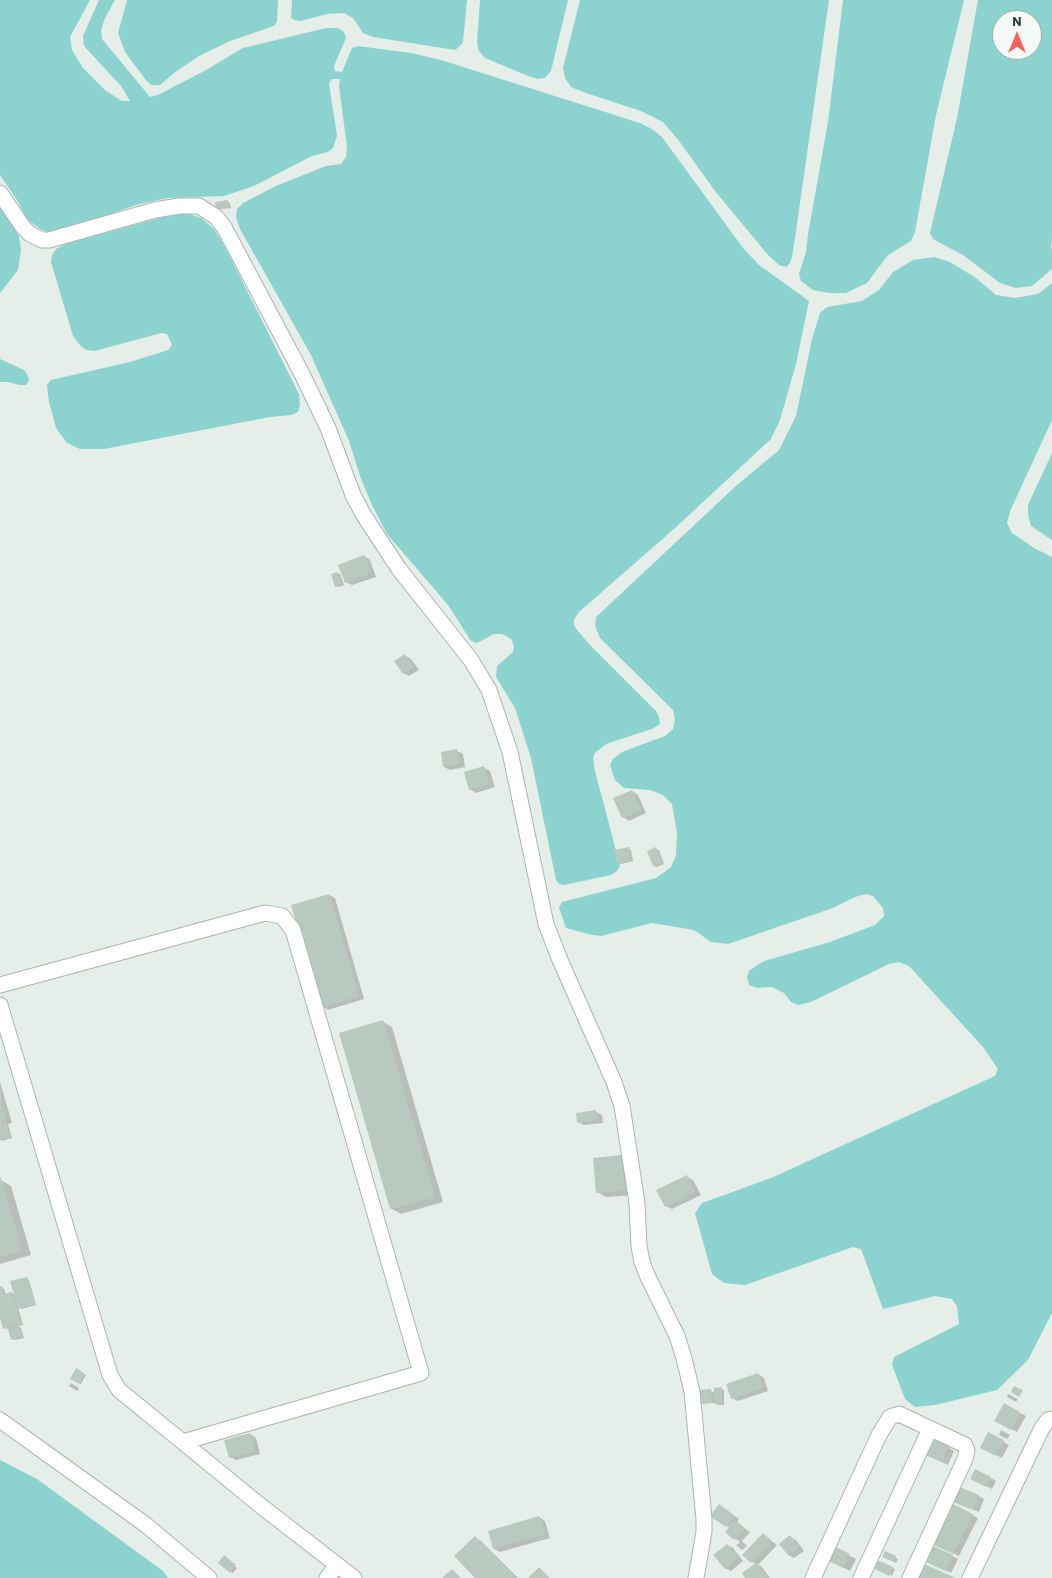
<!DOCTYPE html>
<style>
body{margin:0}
#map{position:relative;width:1052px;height:1578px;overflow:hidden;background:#e5eee8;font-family:Barlow,sans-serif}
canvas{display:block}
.north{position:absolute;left:992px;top:10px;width:50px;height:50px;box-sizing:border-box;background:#f5faf7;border:1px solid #a1b0a9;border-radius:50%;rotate:0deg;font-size:14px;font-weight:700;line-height:20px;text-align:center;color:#234033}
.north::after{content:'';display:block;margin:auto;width:18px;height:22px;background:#f4635c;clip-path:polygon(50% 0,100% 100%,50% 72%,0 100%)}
</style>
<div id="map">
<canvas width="1052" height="1578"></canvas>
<div class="north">N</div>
</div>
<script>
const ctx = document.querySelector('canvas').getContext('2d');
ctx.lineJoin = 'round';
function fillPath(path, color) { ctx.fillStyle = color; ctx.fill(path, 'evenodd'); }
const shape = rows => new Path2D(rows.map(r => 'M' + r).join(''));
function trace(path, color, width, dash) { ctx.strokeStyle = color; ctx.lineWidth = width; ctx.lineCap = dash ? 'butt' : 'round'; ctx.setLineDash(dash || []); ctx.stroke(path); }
fillPath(shape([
 [0,0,90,0,70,37,72,50,83,68,106,91,122,101,130,101,121,86,84,46,83,36,99,0,115,0,105,18,101,30,102,39,150,97,158,95,206,70,243,48,326,28,338,28,344,32,346,38,334,66,335,71,342,72,352,48,358,46,411,53,441,60,640,123,652,129,662,137,743,248,759,265,809,301,796,364,780,420,771,439,675,528,579,612,574,620,574,625,577,630,589,644,656,711,659,717,660,724,652,729,606,744,595,753,593,758,595,771,620,866,617,871,611,875,564,885,559,884,556,880,531,758,515,708,496,677,497,666,513,652,514,646,511,639,502,634,494,634,477,643,471,641,448,605,387,534,371,503,360,476,349,441,311,355,240,229,236,217,237,209,243,203,276,186,326,166,341,164,346,157,347,147,339,86,340,79,332,79,329,83,337,136,333,148,328,152,312,156,254,186,224,196,168,198,139,204,53,234,40,229,27,219,17,200,0,175],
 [127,0,278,0,277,22,274,26,230,41,199,56,174,73,160,85,151,85,145,79,125,52,118,33],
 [292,0,467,0,463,42,459,47,455,50,373,37,363,33,353,18,344,13,327,14,301,21,295,20,291,18],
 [480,0,568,0,551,71,545,78,538,79,528,76,485,58,479,51,477,43],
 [580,0,829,0,795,238,792,257,790,263,786,267,779,265,768,255,715,191,679,141,663,122,641,111,586,93,571,87,565,78,563,68],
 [843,0,964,0,936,115,915,232,911,241,888,255,867,283,846,293,829,293,813,290,801,281,799,274,806,252,808,234,828,122],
 [978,0,1052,0,1052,239,1051,248,1052,249,1052,269,1032,286,1016,288,1000,283,963,255,933,239,930,233,957,118],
 [1002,20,1032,20,1032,50,1002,50],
 [0,206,19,236,21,250,18,270,0,293],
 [186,213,201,218,214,229,224,245,299,394,300,405,298,412,291,415,270,417,104,449,80,449,67,443,56,428,49,402,47,385,51,380,130,362,168,350,172,345,167,334,161,333,95,351,86,350,80,345,73,336,51,262,52,255,56,249,65,244,167,216],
 [934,257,950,262,976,278,996,295,1015,298,1038,294,1052,283,1052,420,1011,509,1007,523,1012,533,1034,548,1052,557,1052,1313,1028,1360,997,1390,935,1405,915,1407,905,1399,892,1365,894,1357,959,1324,957,1306,952,1299,935,1296,883,1309,861,1249,853,1247,745,1285,724,1283,712,1274,695,1213,702,1203,771,1178,995,1076,998,1069,983,1047,909,966,899,962,889,964,811,1002,798,1005,791,1002,784,993,772,987,757,988,749,985,747,976,750,970,764,961,830,942,875,925,884,916,883,908,873,896,866,894,855,897,833,908,728,944,711,942,694,930,652,923,601,936,588,934,566,928,559,908,562,902,656,878,671,867,676,856,677,833,672,804,663,795,650,790,624,788,615,780,610,765,613,759,622,752,665,736,673,729,675,719,673,710,600,638,595,626,596,617,737,485,779,450,796,416,812,339,820,313,827,307,862,301,879,290,893,272,913,260],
 [0,359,24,370,28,376,29,381,26,385,20,385,8,382,0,382],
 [1052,453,1052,540,1031,526,1028,515,1028,505],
 [0,1460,37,1479,163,1571,168,1578,0,1578]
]), '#8cd3d0');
fillPath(shape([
 [227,202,230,203,231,208,220,209,217,208],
 [364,556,370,560,376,577,352,585,346,582],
 [337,573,340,574,344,585,339,587,336,586],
 [405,655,411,659,419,670,409,676,403,673],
 [457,751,463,754,465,767,450,770,444,767],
 [484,768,490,771,495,787,476,793,470,789],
 [632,791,638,795,646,813,629,821,623,817],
 [628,848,631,850,633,861,621,864,618,862],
 [656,849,659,850,664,864,656,867,654,866],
 [329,895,335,898,364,999,328,1010,322,1006],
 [383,1022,392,1027,443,1202,401,1214,392,1209],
 [0,1082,12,1123,8,1124,12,1138,1,1141],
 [596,1112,602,1115,603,1123,584,1125,578,1122],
 [621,1157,631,1162,634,1195,606,1197,597,1192],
 [687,1177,693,1180,701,1195,672,1209,666,1206],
 [1,1180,11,1186,31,1255,0,1264],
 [27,1278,29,1280,36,1305,22,1309,18,1307,23,1325,18,1326,21,1328,24,1338,15,1340,12,1339,10,1329,4,1328,0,1313,0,1288,4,1289,6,1295,12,1293,15,1295],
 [76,1370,86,1375,81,1384,72,1379],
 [758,1374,764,1378,768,1391,738,1401,732,1398],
 [71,1383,79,1388,77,1391,69,1386],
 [721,1389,724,1390,724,1405,718,1405,714,1403,701,1404,699,1403,711,1391,715,1393],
 [1008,1394,1018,1399,1016,1402,1007,1397],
 [1004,1405,1026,1416,1017,1432,1002,1424],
 [1001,1430,1010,1435,1007,1439,999,1435],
 [250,1434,256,1438,260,1454,236,1460,230,1457],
 [989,1434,1009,1445,1002,1458,988,1451],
 [948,1447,954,1451,948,1465,933,1458],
 [976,1470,996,1481,992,1489,971,1479],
 [979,1496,984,1499,979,1512,961,1505],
 [954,1506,978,1518,959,1556,935,1544],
 [725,1509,739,1519,737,1523,750,1532,742,1541,747,1546,742,1550,736,1545,740,1542,726,1532,730,1528,712,1516],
 [539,1517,545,1521,550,1538,500,1552,494,1549,490,1532],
 [763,1535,777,1545,758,1565,762,1567,770,1578,747,1578,756,1564,752,1562],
 [790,1537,796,1540,804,1551,794,1558,788,1555],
 [476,1538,481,1541,518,1578,477,1578],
 [727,1545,733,1548,743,1561,731,1571,725,1568],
 [832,1546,856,1559,850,1571,832,1562],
 [886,1553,898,1559,896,1563,884,1557],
 [952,1556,958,1559,951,1573,933,1565],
 [226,1559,237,1568,233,1573,231,1572],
 [892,1568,895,1569,892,1576,877,1569]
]), '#0003');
fillPath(shape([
 [228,200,229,207,216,209,215,202],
 [364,555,371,573,345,583,338,565],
 [337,572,342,584,335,587,331,574],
 [405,654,414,667,403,674,394,661],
 [457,749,460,764,443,767,441,752],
 [484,766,489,784,469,790,464,772],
 [632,790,641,810,622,818,613,798],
 [629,847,631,860,617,863,614,850],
 [656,847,662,863,653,866,647,851],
 [329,894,359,996,321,1007,291,905],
 [383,1020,435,1197,390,1209,339,1033],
 [0,1100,6,1120,0,1122],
 [596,1110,597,1120,577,1123,576,1113],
 [6,1122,10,1137,0,1140,0,1124],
 [622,1155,625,1190,596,1193,593,1158],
 [687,1175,695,1192,665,1207,656,1190],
 [0,1176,22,1250,0,1257],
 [27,1277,35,1304,18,1309,10,1281],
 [0,1286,2,1286,4,1294,12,1292,21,1324,3,1329,0,1318],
 [19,1326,22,1336,11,1340,8,1329],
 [76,1368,84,1373,79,1384,70,1379],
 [758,1373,763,1388,731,1399,726,1384],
 [1014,1386,1023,1390,1019,1397,1011,1392],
 [722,1387,722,1404,714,1404,714,1388],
 [711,1389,712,1403,698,1403,697,1390],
 [1004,1403,1020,1412,1011,1430,994,1421],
 [988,1432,1004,1440,996,1456,980,1448],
 [250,1433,255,1451,229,1458,224,1440],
 [932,1439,949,1446,942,1462,925,1455],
 [975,1469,991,1477,986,1487,970,1479],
 [959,1487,979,1495,973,1510,953,1502],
 [719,1504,734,1515,726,1527,710,1516],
 [953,1504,973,1514,953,1554,934,1545,949,1513,961,1518,950,1512],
 [539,1516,545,1534,493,1549,488,1531],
 [735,1520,745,1528,734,1540,725,1532],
 [763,1533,772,1541,751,1563,742,1555],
 [790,1535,799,1547,788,1555,779,1544],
 [475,1536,516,1578,475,1578,454,1556],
 [727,1544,738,1557,725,1569,713,1555],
 [832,1545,850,1554,843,1568,824,1559],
 [933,1546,953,1555,945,1571,926,1562],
 [885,1551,896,1556,894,1562,882,1557],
 [224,1555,236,1565,230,1573,218,1563],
 [877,1560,893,1567,889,1576,873,1568],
 [756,1563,768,1578,745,1578,742,1573],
 [922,1563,956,1578,915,1578],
 [539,1567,550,1578,528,1578],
 [452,1569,461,1578,442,1578]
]), '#bac9c0');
const minor = shape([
 [0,193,23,227,30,234,42,240,49,240,155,210,179,206,199,206,216,217,224,227,301,372,328,428,353,495,363,514,399,569,471,660,489,690,510,752,546,924,560,960,614,1082,622,1106,637,1203,639,1246,642,1262,648,1277,677,1336,684,1358,692,1392,704,1519,704,1532,696,1578],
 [0,985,265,913,282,916,293,930,421,1373,183,1442],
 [0,1005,110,1375,119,1390,261,1506,354,1578],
 [0,1420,146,1525,209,1578],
 [327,1578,337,1565],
 [813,1578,879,1435,890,1417,899,1414,965,1445,967,1451,965,1459,910,1578],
 [861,1578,930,1429],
 [970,1578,1042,1428,1048,1420,1052,1419]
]);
trace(minor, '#a7b6ae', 17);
trace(minor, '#fff', 15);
</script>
